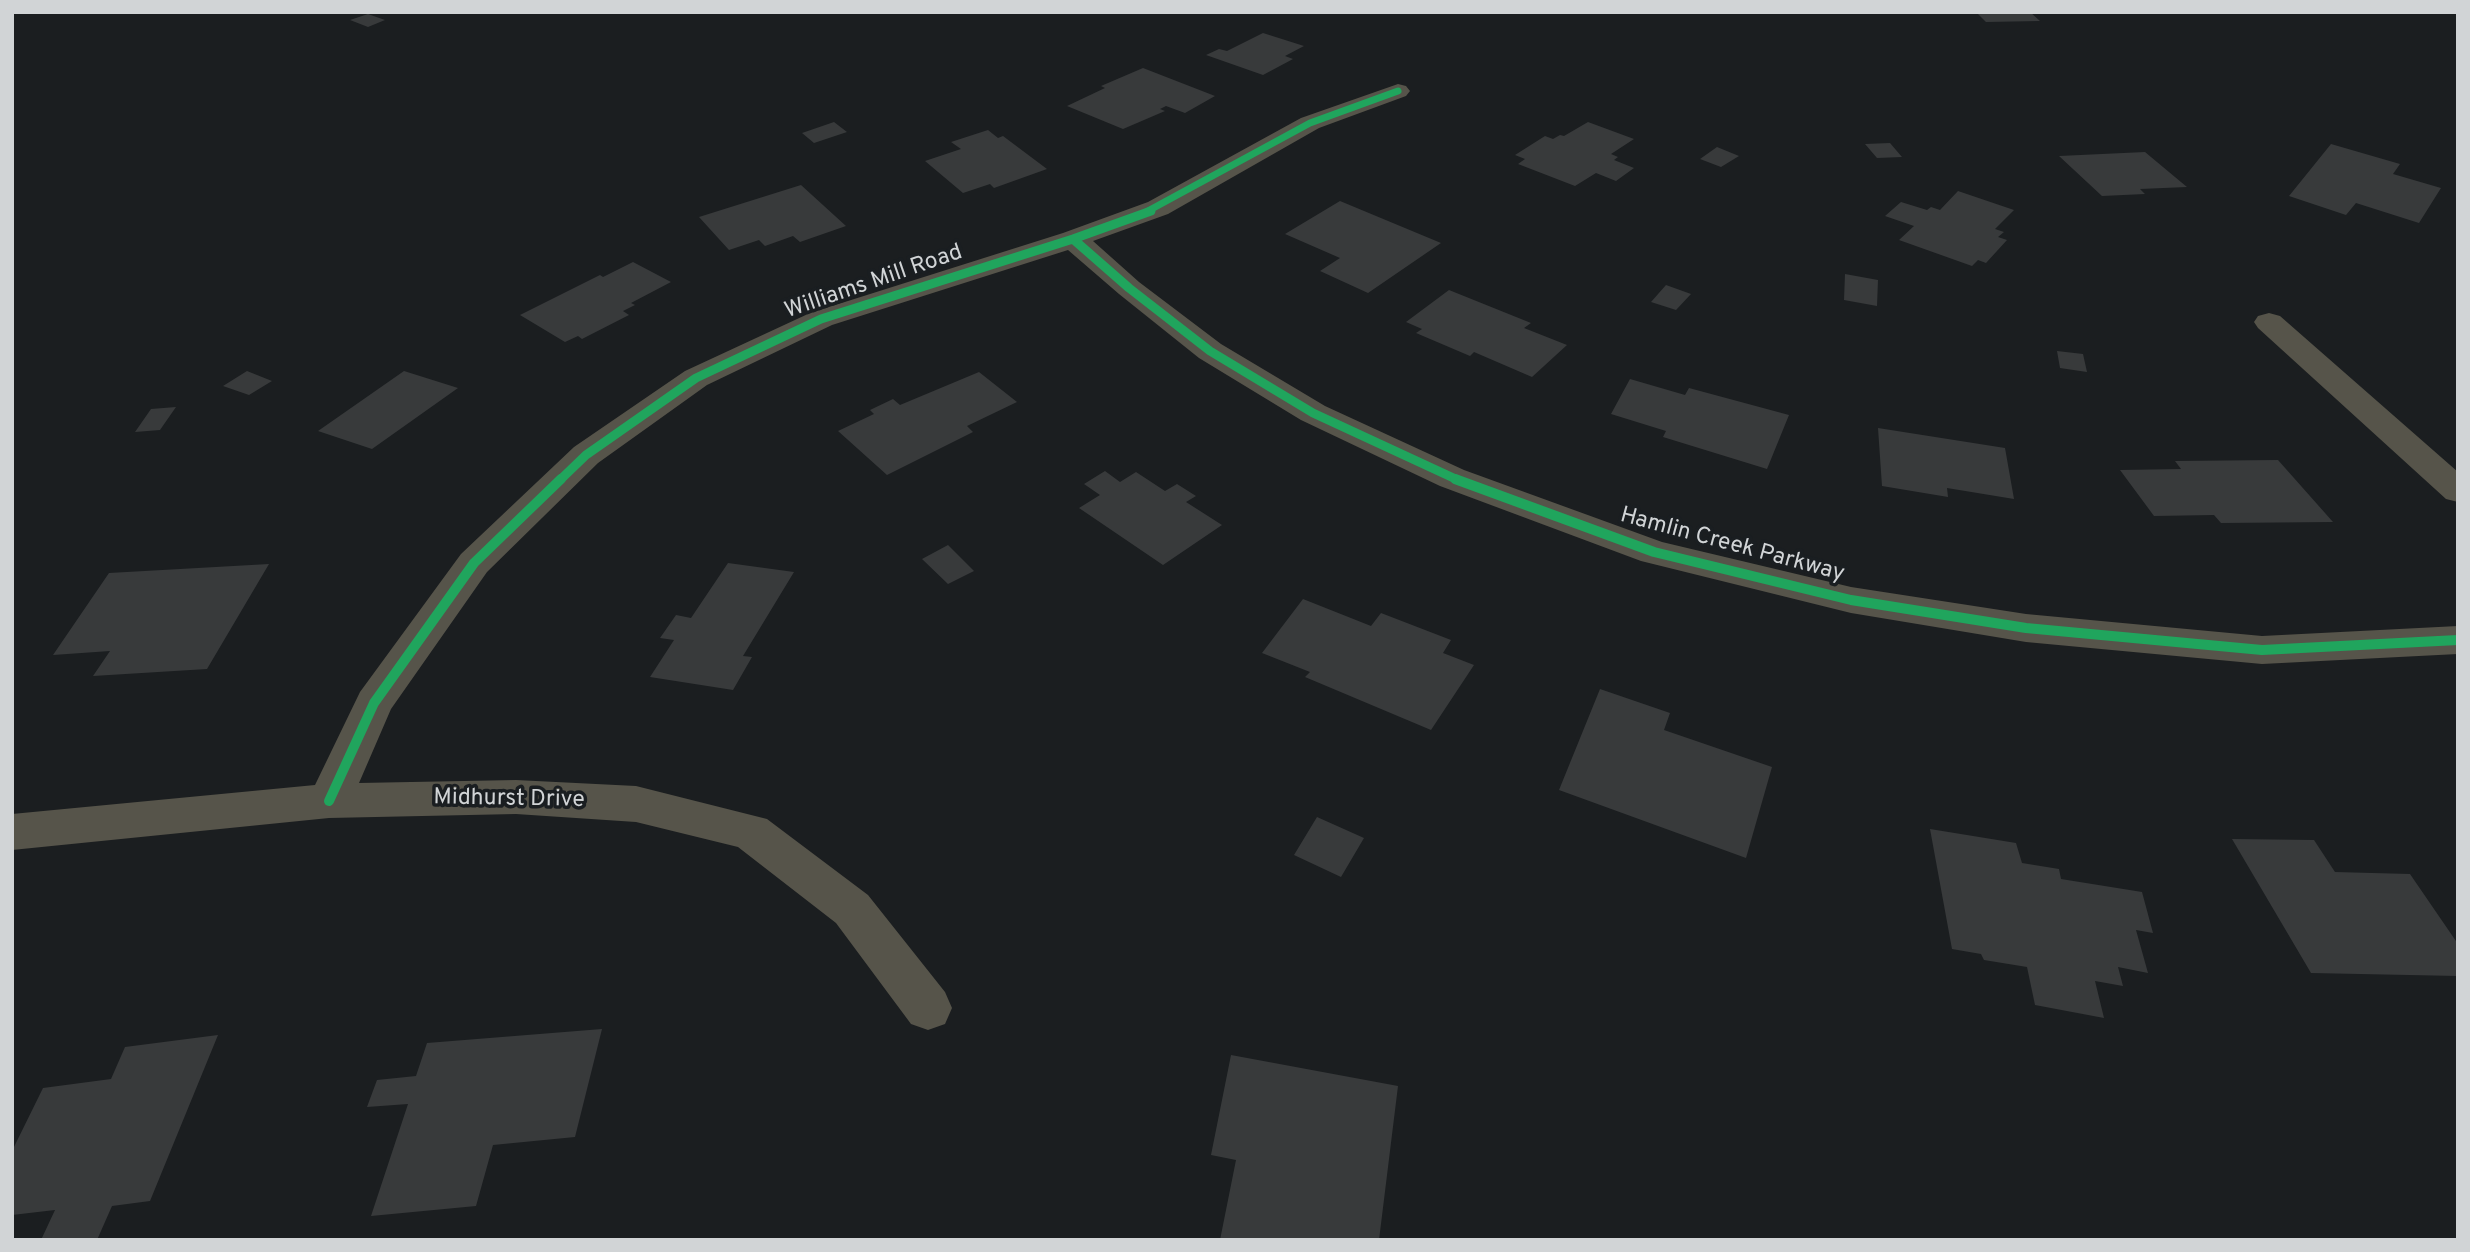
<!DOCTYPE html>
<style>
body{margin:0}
#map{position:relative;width:2470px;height:1252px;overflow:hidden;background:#1b1e20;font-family:Overpass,sans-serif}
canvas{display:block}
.frame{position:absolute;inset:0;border:14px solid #d1d4d6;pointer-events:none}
</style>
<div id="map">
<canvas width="2470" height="1252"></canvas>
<div class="frame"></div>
</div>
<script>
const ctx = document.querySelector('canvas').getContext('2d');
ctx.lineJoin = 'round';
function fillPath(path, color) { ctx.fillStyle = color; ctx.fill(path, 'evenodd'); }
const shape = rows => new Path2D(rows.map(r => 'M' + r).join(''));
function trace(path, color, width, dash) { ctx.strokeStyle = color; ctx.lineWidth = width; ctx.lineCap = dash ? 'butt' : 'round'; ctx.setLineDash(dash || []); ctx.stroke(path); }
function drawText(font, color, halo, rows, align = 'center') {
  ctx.font = font + ' Overpass,sans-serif'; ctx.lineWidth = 7; ctx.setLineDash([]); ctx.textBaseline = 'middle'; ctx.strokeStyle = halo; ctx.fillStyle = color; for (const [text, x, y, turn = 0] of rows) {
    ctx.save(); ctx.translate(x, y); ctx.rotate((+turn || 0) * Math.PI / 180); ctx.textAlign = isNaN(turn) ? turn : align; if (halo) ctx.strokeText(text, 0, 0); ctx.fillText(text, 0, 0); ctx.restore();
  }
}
fillPath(shape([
 [1976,12,2030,12,2040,21,1986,22],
 [368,14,385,20,368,27,350,20],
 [1263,33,1304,46,1285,56,1293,59,1263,75,1206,55,1219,49,1227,51],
 [1143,68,1215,96,1185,113,1166,106,1160,109,1165,111,1123,129,1067,106,1105,88,1101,86],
 [834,122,847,132,814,143,802,133],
 [1588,122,1634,139,1611,154,1618,157,1614,160,1634,168,1616,181,1596,173,1575,186,1518,164,1525,159,1515,155,1545,136,1553,139,1560,135,1564,136],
 [988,130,998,138,1003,136,1047,169,994,188,990,184,963,193,925,161,961,149,951,142],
 [1890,143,1902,157,1877,158,1865,144],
 [2331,144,2400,164,2393,174,2441,188,2419,223,2356,203,2346,215,2289,196],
 [1717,147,1739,156,1721,167,1700,159],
 [2145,152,2187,187,2140,189,2145,194,2102,196,2059,156],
 [801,185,846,226,800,242,793,236,765,246,759,240,729,250,699,217],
 [1958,191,2014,210,1995,229,2004,232,1998,237,2007,240,1986,263,1978,260,1972,266,1899,240,1914,226,1885,216,1901,202,1927,210,1931,207,1940,210],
 [1340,201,1441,243,1368,293,1320,271,1340,258,1285,234],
 [633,262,671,282,631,303,635,305,623,311,629,315,582,339,578,336,565,342,520,315,600,275,603,277],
 [1845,274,1878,280,1877,306,1844,300],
 [1666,285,1691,294,1676,310,1651,302],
 [1449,290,1531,323,1524,328,1567,345,1532,377,1474,352,1470,356,1416,333,1422,329,1406,322],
 [2057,351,2083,354,2087,372,2060,368],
 [247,371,272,381,249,395,223,386],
 [404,371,458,388,372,449,318,431],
 [979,372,1017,402,967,426,973,432,887,475,838,431,874,414,870,410,893,399,900,405],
 [1630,379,1685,395,1689,388,1789,415,1767,469,1663,437,1666,431,1611,414],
 [176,407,160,430,135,432,151,409],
 [1878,428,2005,448,2014,499,1947,488,1948,497,1882,486],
 [2278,460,2333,522,2221,523,2214,515,2154,516,2120,470,2181,469,2175,461],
 [1105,471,1120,482,1136,472,1165,491,1177,484,1196,496,1186,502,1222,525,1163,565,1079,508,1100,495,1084,484],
 [948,545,974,571,948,584,922,559],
 [728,563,794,572,743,656,752,657,733,690,650,677,674,640,660,638,676,615,691,618],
 [269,564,207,669,93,676,110,651,53,655,109,573],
 [1303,599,1371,626,1381,613,1451,640,1443,653,1474,665,1431,730,1305,677,1310,672,1262,653],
 [1600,689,1670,713,1664,730,1772,767,1746,858,1559,790],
 [1317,817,1364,838,1341,877,1294,855],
 [1930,829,2016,843,2022,863,2059,869,2061,879,2142,892,2153,933,2136,930,2148,973,2118,967,2123,986,2095,981,2104,1018,2035,1005,2027,967,1984,960,1981,954,1952,949],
 [2232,839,2314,840,2335,872,2410,874,2458,944,2458,976,2311,973],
 [602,1029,575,1137,493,1145,476,1206,371,1216,408,1104,367,1107,377,1080,416,1076,427,1043],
 [218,1035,150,1201,112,1206,97,1240,41,1240,55,1210,12,1215,12,1151,43,1088,111,1079,125,1047],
 [1231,1055,1398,1086,1379,1240,1220,1240,1236,1160,1211,1155]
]), '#383a3b');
fillPath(shape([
 [1398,84,1406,86,1410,91,1406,96,1319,128,1168,214,1093,241,1139,282,1221,344,1325,406,1464,470,1662,542,1851,587,2026,614,2262,636,2458,626,2458,654,2262,664,2026,642,1851,613,1641,561,1440,486,1301,420,1199,358,1119,294,1068,250,832,325,707,385,598,463,487,572,391,709,359,783,516,780,636,786,767,819,868,895,945,992,952,1008,945,1024,928,1030,911,1024,836,923,738,847,636,822,516,814,329,818,12,850,12,814,315,785,360,692,461,554,574,447,685,371,810,313,1063,233,1148,202,1301,118,1398,84],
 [2269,313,2280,316,2458,472,2458,502,2446,499,2258,328,2254,322,2258,316,2269,313]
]), '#56544a');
trace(shape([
 [1146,212,1310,123,1398,91]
]), '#20a55d', 7);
trace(shape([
 [1073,239,1129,288,1210,351,1313,413,1460,481],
 [559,481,586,455,696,378,821,319,1073,239,1151,211]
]), '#20a55d', 9);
trace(shape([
 [1455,479,1654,552,1851,600,2026,628,2262,650,2458,640],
 [329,801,374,703,474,563,561,479]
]), '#20a55d', 10);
drawText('23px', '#d1d4d6', '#1a1e21', [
 ["Williams Mill Road",874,283,-19],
 ["Hamlin Creek Parkway",1732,546,15],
 ["Midhurst Drive",509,800,1]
]);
</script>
